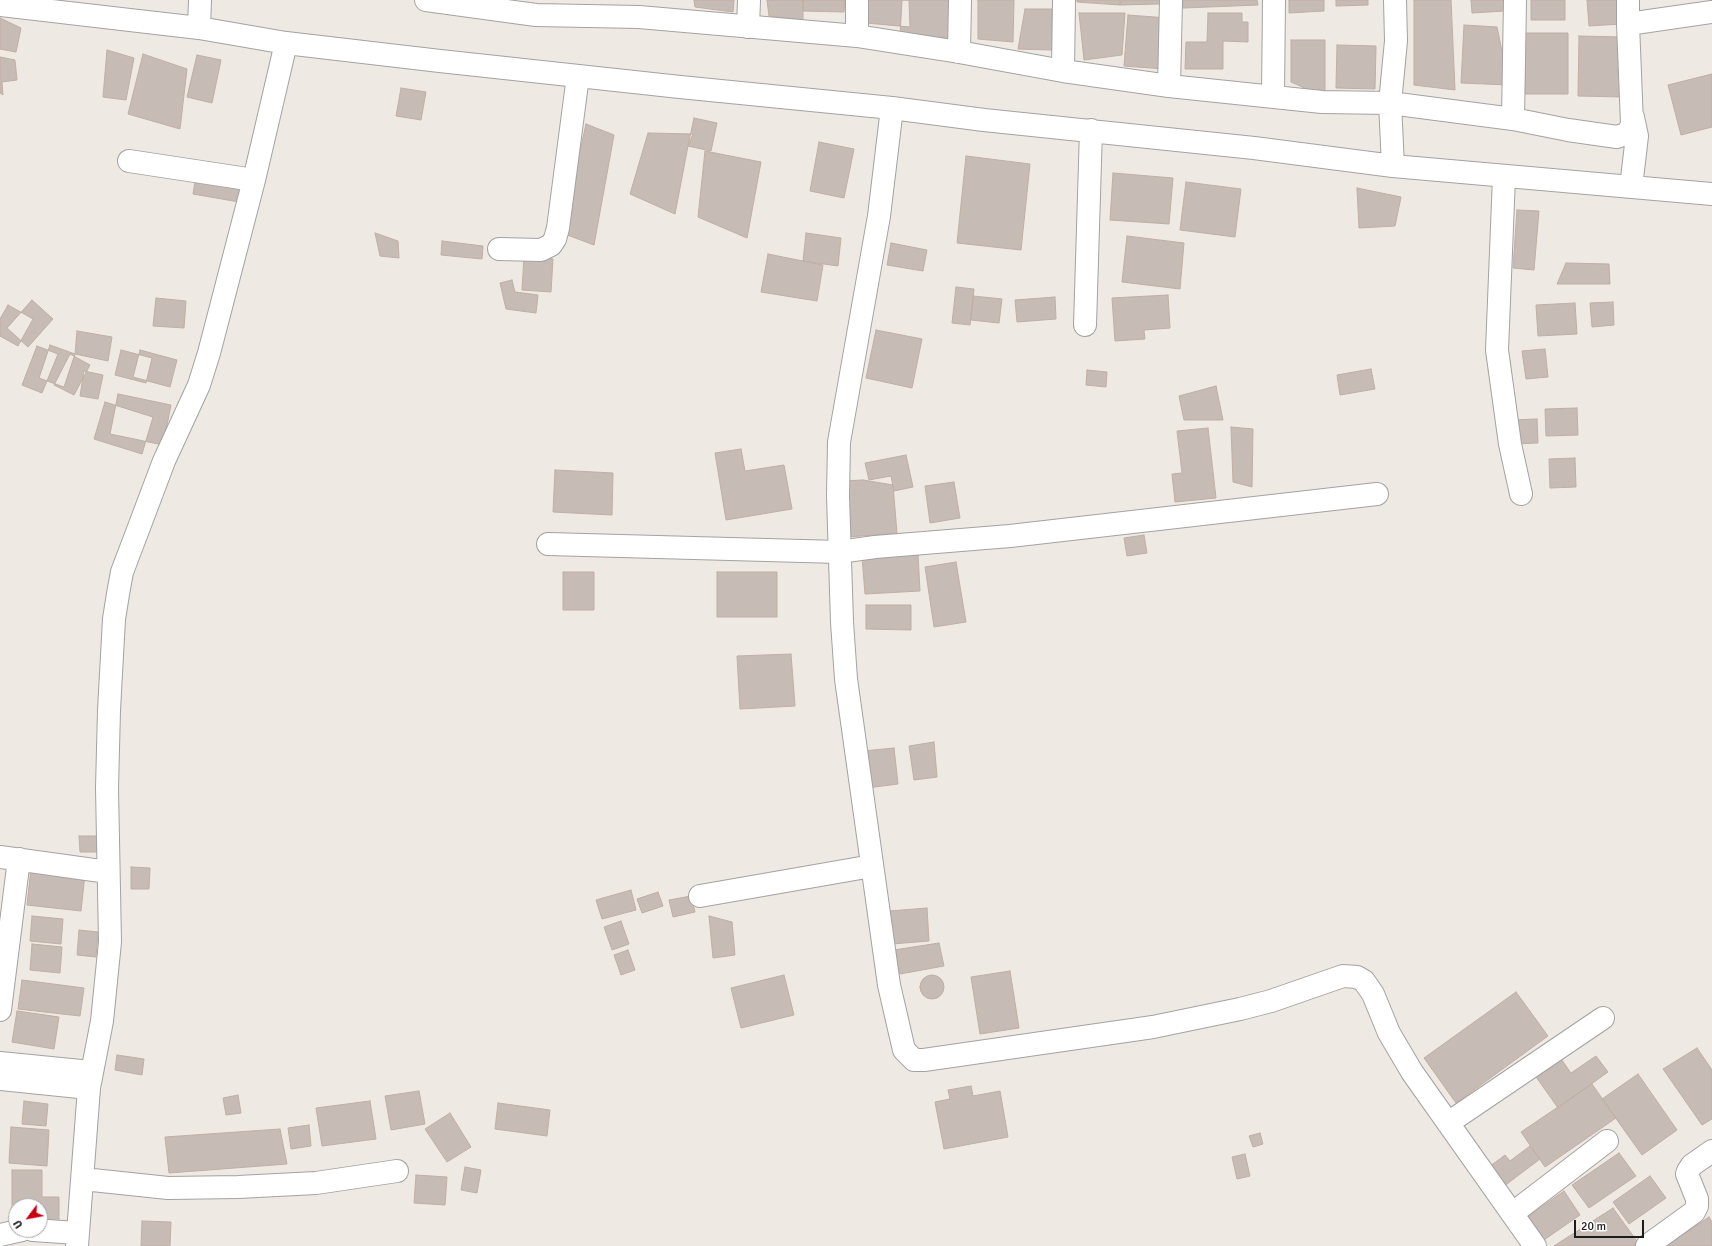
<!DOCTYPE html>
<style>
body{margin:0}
#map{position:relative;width:1712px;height:1246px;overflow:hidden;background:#eee9e2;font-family:Signika,sans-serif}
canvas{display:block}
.north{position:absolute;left:8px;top:1198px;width:40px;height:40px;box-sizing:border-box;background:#fff;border:1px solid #a4a4a4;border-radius:50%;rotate:238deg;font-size:11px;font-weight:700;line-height:16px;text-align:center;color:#1c1c1c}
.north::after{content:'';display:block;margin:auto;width:14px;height:18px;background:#c90012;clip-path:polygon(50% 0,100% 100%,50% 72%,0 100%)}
.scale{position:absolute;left:1574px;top:1220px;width:70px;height:18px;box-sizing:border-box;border:2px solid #1c1c1c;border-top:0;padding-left:5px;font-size:12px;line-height:14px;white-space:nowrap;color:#1c1c1c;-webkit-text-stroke:3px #fff;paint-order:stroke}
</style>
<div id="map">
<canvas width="1712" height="1246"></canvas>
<div class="north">U</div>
<div class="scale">20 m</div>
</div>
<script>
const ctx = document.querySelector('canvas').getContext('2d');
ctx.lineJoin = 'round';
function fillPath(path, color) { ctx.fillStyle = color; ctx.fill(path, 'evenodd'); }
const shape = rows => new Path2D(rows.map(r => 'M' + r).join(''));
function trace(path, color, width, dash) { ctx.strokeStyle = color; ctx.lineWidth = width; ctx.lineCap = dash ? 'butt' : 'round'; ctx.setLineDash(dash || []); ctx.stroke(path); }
const building = shape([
 [694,0,734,0,733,12,695,7,694,0],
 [767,0,803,0,803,20,769,16,767,0],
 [803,0,845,0,844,12,803,11,803,0],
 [866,0,909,0,910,27,866,23,866,0],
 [902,0,952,0,951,39,900,36,902,0],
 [978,0,1014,0,1013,42,978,39,978,0],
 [1077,0,1120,0,1120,5,1077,2,1077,0],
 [1121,0,1160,0,1160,4,1120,5,1121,0],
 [1183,0,1257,0,1258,5,1183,8,1183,0],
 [1289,0,1324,0,1324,11,1289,13,1289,0],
 [1336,0,1368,0,1368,5,1336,6,1336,0],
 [1414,0,1451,0,1455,90,1414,85,1414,0],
 [1471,0,1505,0,1505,11,1472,13,1471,0],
 [1531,0,1565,0,1565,20,1531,20,1531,0],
 [1587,0,1618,0,1621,24,1589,26,1587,0],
 [1025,9,1052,9,1052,50,1018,49,1025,9],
 [1079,13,1125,13,1122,55,1084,60,1079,13],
 [1208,13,1242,13,1242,22,1248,22,1248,42,1223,41,1223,69,1185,69,1186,42,1207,42,1208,13],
 [1128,15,1168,18,1164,69,1124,66,1128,15],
 [0,18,21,28,16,52,0,49,0,18],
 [1464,25,1497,27,1509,85,1461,83,1464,25],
 [1525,33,1568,33,1568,94,1525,94,1525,33],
 [1579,36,1621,37,1621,97,1578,96,1579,36],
 [1291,40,1325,40,1325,97,1291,82,1291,40],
 [1337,45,1376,46,1375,89,1336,88,1337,45],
 [107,50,134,58,126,100,103,97,107,50],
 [143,54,187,69,180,129,128,114,143,54],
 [197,55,221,60,212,103,187,97,197,55],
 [0,57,15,60,17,80,2,82,3,95,0,93,0,57],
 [1712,74,1712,127,1681,135,1668,85,1712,74],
 [401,88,426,92,421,120,396,116,401,88],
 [694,118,717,123,711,151,688,146,694,118],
 [586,124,614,135,594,245,562,233,586,124],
 [648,133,693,134,688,146,675,214,630,194,648,133],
 [819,142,854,149,844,198,810,191,819,142],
 [705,151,761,162,747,238,698,217,705,151],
 [966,156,1030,164,1021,250,957,243,966,156],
 [1113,173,1173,178,1169,224,1110,220,1113,173],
 [196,176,242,184,239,202,193,194,196,176],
 [1186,182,1241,189,1235,237,1180,230,1186,182],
 [1357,188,1401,197,1395,226,1359,228,1357,188],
 [1517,210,1539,211,1534,270,1513,268,1517,210],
 [375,233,398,241,399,258,380,256,375,233],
 [806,233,841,238,838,266,803,261,806,233],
 [1127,236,1184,243,1180,289,1122,282,1127,236],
 [442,241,483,246,482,259,441,255,442,241],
 [891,243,927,250,923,271,887,265,891,243],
 [768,254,823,265,817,301,761,292,768,254],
 [524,257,553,259,551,292,522,290,524,257],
 [1566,263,1609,264,1610,284,1557,284,1566,263],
 [512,280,515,292,538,295,536,313,506,309,500,283,512,280],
 [956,287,974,289,970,325,952,323,956,287],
 [1168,295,1170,328,1144,330,1145,339,1115,341,1112,298,1168,295],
 [973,296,1002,299,999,323,971,320,973,296],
 [1055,297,1056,319,1017,322,1015,300,1055,297],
 [156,298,186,301,184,328,153,326,156,298],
 [32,300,53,319,28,347,7,328,32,300],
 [1613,302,1614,325,1592,327,1590,303,1613,302],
 [1575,303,1577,334,1538,336,1536,305,1575,303],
 [8,305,33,319,18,346,0,336,0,319,8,305],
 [876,330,922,339,912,388,866,378,876,330],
 [77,331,112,337,108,361,75,354,77,331],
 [50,345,75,354,64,387,39,378,50,345],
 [37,346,58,354,42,393,22,385,37,346],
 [1545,349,1548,377,1526,379,1522,351,1545,349],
 [121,350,152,358,146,383,115,375,121,350],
 [140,350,177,360,170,387,133,377,140,350],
 [70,354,90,365,74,395,54,385,70,354],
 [1371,369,1375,389,1340,395,1337,375,1371,369],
 [1087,370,1107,372,1106,387,1086,385,1087,370],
 [84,371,103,375,98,399,80,396,84,371],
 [1216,386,1223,420,1184,420,1179,396,1216,386],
 [118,394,171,405,163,445,110,434,118,394],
 [105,402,153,417,142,454,94,439,105,402],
 [1577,408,1578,435,1546,436,1545,409,1577,408],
 [1537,419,1538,443,1513,444,1512,420,1537,419],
 [1231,427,1253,429,1252,487,1233,482,1231,427],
 [1208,428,1216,498,1175,502,1172,474,1182,473,1177,431,1208,428],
 [741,449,745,471,784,465,792,509,726,520,715,453,741,449],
 [906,455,913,487,894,491,891,476,869,480,865,463,906,455],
 [1575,458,1576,487,1550,488,1549,459,1575,458],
 [555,470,613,473,612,515,553,512,555,470],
 [863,480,893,485,897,533,848,537,843,481,863,480],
 [954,482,960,518,930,523,925,486,954,482],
 [1144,535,1147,553,1127,556,1124,538,1144,535],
 [918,554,920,591,865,594,862,557,918,554],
 [956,562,966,622,934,627,925,567,956,562],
 [563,572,594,572,594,610,563,610,563,572],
 [717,572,777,572,777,617,717,617,717,572],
 [866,605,911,605,911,630,866,629,866,605],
 [791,654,795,706,740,709,737,656,791,654],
 [934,742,937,777,914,780,909,746,934,742],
 [894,748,898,784,867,788,863,751,894,748],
 [79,836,102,836,102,852,80,852,79,836],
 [131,867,150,868,149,889,131,889,131,867],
 [31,868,85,874,81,911,27,905,31,868],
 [631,890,636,910,602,919,596,900,631,890],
 [658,892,663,906,642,913,637,899,658,892],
 [691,896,695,912,673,917,669,900,691,896],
 [927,908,929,941,892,944,890,911,927,908],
 [32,916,63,919,61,944,30,941,32,916],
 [709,916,732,922,735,955,713,958,709,916],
 [621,921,629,944,612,950,604,927,621,921],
 [79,930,98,932,96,957,77,955,79,930],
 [939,943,944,966,900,974,894,950,939,943],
 [32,944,62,947,60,973,30,970,32,944],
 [628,950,635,970,621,975,614,955,628,950],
 [1010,971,1019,1028,980,1034,971,977,1010,971],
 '920 987a12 12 0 1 1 24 0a12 12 0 1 1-24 0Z',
 [784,975,794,1015,741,1028,731,988,784,975],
 [22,980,84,988,80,1016,18,1009,22,980],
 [1516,992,1548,1036,1456,1103,1424,1058,1516,992],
 [17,1011,59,1017,54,1049,12,1042,17,1011],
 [1697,1048,1712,1070,1712,1119,1702,1125,1663,1069,1697,1048],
 [117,1055,144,1059,142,1075,115,1070,117,1055],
 [1559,1056,1571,1073,1596,1056,1608,1072,1558,1108,1534,1074,1559,1056],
 [1638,1074,1677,1130,1642,1155,1602,1099,1638,1074],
 [1592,1084,1616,1118,1545,1167,1521,1132,1592,1084],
 [971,1086,973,1096,1000,1091,1008,1137,944,1149,935,1102,950,1099,948,1090,971,1086],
 [419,1091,425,1124,391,1130,385,1096,419,1091],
 [238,1095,241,1113,226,1115,223,1098,238,1095],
 [24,1101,48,1104,46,1126,22,1124,24,1101],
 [370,1101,376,1139,322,1146,316,1108,370,1101],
 [498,1103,550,1110,547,1136,495,1129,498,1103],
 [450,1113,471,1147,447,1162,425,1129,450,1113],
 [309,1125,311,1146,291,1149,288,1128,309,1125],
 [11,1127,49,1130,47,1166,9,1163,11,1127],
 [280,1129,287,1164,169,1173,165,1137,280,1129],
 [1260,1133,1263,1144,1253,1147,1249,1136,1260,1133],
 [1530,1146,1540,1159,1503,1187,1489,1167,1505,1155,1510,1161,1530,1146],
 [1619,1153,1636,1176,1589,1208,1572,1185,1619,1153],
 [1245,1154,1250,1176,1237,1179,1232,1157,1245,1154],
 [465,1167,481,1170,477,1193,461,1190,465,1167],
 [12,1170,42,1170,42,1197,59,1197,59,1224,45,1224,45,1212,40,1212,40,1206,16,1206,16,1212,12,1212,12,1170],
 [416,1175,447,1177,445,1205,414,1203,416,1175],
 [1650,1176,1666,1198,1629,1224,1613,1202,1650,1176],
 [1564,1191,1580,1215,1541,1242,1524,1219,1564,1191],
 [1613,1208,1639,1244,1636,1246,1554,1246,1613,1208],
 [1709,1217,1712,1222,1712,1246,1666,1246,1709,1217],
 [142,1221,171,1222,170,1246,141,1246,142,1221]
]);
fillPath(building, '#c6bbb5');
trace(building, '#c1aea3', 1);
const minor = shape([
 [426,0,536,15,639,17,857,36,959,52,1063,71,1169,86,1322,102,1390,103,1513,119,1568,130,1617,137,1628,133,1632,124,1628,24,1712,12],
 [857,0,857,36],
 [1628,0,1628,24],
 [0,5,199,28,286,43,440,61,680,87,892,108,984,120,1254,148,1393,166,1712,194],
 [748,27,749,0],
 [199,28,200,0],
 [959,52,960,0],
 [1063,71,1064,0],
 [1169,86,1171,0],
 [1273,96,1274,0],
 [892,108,879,216,839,442,838,496,842,622,846,679,889,985,904,1050,914,1060,924,1060,1153,1027,1240,1009,1271,1001,1343,976,1357,977,1364,981,1373,994,1389,1033,1412,1072,1535,1246],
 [1513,119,1515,0],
 [129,161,254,180],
 [1393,166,1390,103,1396,41,1395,0],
 [1504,177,1497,350,1510,444,1521,494],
 [1631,187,1637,136,1633,117],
 [499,249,541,250,551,245,555,239,558,228,578,76],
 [1085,325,1091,130],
 [548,544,839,552,875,547,1010,536,1377,494],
 [0,857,108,872],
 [700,896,872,866],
 [0,1010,19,859],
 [0,1063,91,1072],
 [0,1079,89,1088],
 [1448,1123,1603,1018],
 [83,1179,168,1188,238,1187,316,1183,397,1171],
 [1513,1213,1607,1141],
 [33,1230,77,1233],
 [0,1235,22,1230],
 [77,1246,89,1088,102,1021,110,942,107,788,109,710,114,619,118,594,122,572,141,522,164,461,199,385,209,353,254,180,286,43],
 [1647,1246,1694,1212,1697,1206,1697,1199,1687,1174,1688,1171,1692,1165,1712,1151]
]);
trace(minor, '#a3a3a3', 24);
trace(minor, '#fff', 22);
</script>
